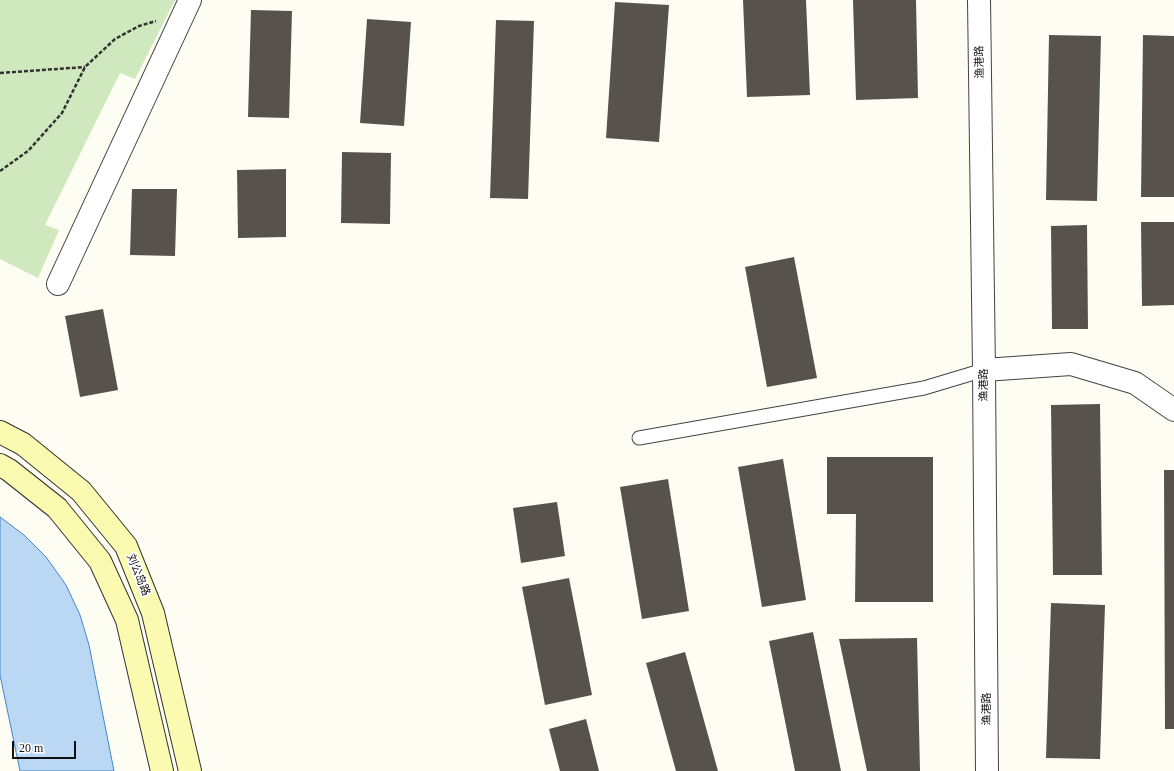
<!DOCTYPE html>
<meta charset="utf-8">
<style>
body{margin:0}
#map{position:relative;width:1174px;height:771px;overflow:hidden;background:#fefdf3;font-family:"Times New Roman",serif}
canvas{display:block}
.scale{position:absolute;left:12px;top:741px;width:64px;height:18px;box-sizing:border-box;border:2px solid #101010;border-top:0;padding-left:5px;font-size:12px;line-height:14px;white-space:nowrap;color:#101010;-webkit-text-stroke:3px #fff;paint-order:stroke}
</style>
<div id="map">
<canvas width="1174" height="771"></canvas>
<div class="scale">20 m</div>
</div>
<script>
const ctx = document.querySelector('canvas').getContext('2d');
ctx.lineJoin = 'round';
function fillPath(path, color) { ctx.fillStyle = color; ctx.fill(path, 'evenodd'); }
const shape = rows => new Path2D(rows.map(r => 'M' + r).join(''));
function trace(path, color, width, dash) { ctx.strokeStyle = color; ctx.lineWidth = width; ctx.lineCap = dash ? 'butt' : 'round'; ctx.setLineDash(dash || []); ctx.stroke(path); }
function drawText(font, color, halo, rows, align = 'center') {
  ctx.font = font + ' "Times New Roman","Noto Sans SC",serif'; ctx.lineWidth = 4; ctx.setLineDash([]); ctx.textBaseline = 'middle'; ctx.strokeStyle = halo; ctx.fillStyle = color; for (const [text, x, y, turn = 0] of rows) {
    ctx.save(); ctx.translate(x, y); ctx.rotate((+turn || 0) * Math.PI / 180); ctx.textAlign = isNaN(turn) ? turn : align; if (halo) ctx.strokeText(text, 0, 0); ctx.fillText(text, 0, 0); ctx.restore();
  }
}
fillPath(shape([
 [0,0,175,0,135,79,120,73,45,225,59,230,38,278,0,259]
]), '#cfe8bd');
const water = shape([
 [0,517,24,535,46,557,66,585,80,615,89,645,114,771,20,771,0,675,0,517]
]);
fillPath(water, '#bad8f3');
trace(water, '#4486c7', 1);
fillPath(shape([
 [743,0,806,0,810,95,747,97],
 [853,0,916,0,918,98,856,100],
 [615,2,669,5,659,142,606,138],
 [251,10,292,11,289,118,248,117],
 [367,19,411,22,404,126,360,123],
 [496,20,534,21,528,199,490,198],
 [1049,35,1101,36,1097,201,1046,200],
 [1143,35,1174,36,1174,197,1141,197],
 [342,152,391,153,390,224,341,223],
 [286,169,286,237,238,238,237,170],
 [132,189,177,189,175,256,130,255],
 [1141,222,1174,222,1174,305,1142,306],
 [1087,225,1088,329,1052,329,1051,226],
 [794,257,817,378,767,387,745,267],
 [103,309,118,390,80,397,65,316],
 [1100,404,1102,575,1053,575,1051,405],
 [827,457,933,457,933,602,855,602,856,514,827,514],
 [783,459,806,600,762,607,738,467],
 [1164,470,1174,470,1174,729,1165,729],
 [668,479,689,611,642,619,620,487],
 [557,502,565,556,521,563,513,508],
 [569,578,592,695,545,705,522,587],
 [1051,603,1105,605,1100,759,1046,758],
 [813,632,841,771,795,771,769,641],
 [917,638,920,771,867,771,839,639],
 [685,652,718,771,676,771,646,663],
 [586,719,599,771,560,771,549,729]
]), '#58524c');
const service = shape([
 [639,438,924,388,984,370]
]);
const minor = shape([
 [58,284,190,0],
 [984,370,1071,364,1135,383,1174,410]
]);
const tertiary = shape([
 [979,0,984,370,987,771]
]);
const secondary = shape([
 [0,432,23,444,81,491,126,546,153,613,190,771],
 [0,465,9,470,57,508,100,561,127,620,162,771]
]);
trace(service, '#434343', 15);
trace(minor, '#434343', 24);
trace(tertiary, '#434343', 24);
trace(secondary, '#323232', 24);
trace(shape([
 [0,73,85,67],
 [0,171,28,151,62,113,85,67,115,39,139,26,156,21]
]), '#323232', 2.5, [4, 2]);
trace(service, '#fff', 13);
trace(minor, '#fff', 22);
trace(tertiary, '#fff', 22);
trace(secondary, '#fbfab1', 22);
drawText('11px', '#101010', '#fff', [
 ["渔港路",980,62,-91],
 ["渔港路",984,385,-90],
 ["刘公岛路",138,575,68],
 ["渔港路",987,709,-90]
]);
</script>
